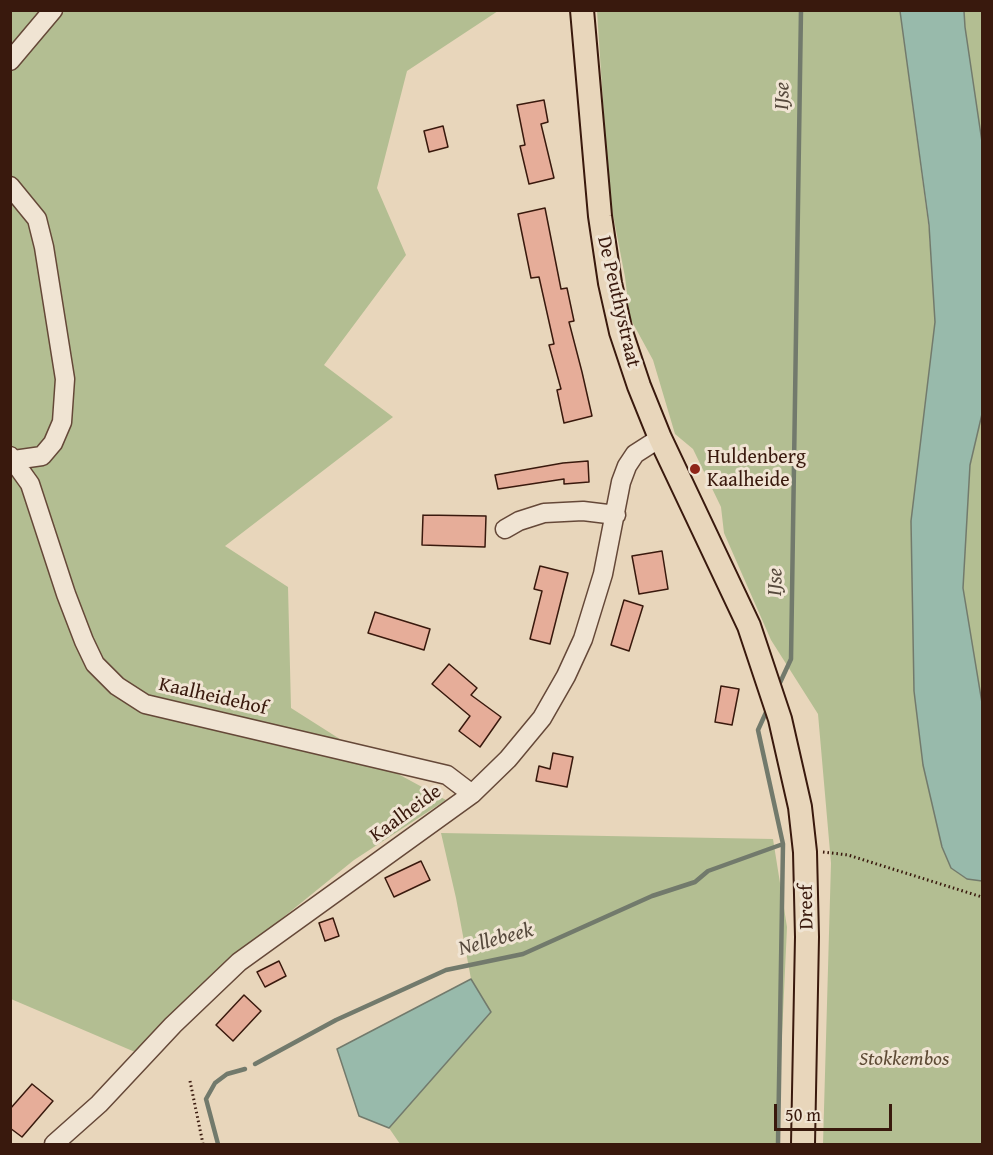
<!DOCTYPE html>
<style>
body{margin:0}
#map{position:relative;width:993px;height:1155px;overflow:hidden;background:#e8d6bb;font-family:"Gentium Book Plus",serif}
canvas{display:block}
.frame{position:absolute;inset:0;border:12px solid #39190d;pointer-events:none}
.scale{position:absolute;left:774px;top:1104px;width:118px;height:27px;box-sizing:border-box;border:3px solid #39190d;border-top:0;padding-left:8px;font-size:18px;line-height:21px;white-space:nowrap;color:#39190d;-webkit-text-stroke:4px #f0e4d3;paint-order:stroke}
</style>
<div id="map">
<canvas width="993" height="1155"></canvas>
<div class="frame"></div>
<div class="scale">50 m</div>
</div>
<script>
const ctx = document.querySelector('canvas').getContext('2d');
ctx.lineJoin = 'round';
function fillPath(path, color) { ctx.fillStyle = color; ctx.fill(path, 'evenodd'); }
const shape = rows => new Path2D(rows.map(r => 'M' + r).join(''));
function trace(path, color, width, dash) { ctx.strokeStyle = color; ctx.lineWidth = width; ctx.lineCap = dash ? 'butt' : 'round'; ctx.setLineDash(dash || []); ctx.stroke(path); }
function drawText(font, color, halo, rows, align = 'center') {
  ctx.font = font + ' "Gentium Book Plus",serif'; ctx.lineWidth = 6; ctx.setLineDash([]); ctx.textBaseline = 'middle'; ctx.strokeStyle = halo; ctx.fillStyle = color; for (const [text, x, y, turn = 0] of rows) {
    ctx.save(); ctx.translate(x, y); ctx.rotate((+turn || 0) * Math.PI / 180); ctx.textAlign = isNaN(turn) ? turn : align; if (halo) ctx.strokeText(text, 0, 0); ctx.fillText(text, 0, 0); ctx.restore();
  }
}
fillPath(shape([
 [10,11,498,11,407,71,377,188,406,255,324,365,393,417,225,546,288,587,291,708,376,762,446,800,354,860,207,979,135,1052,11,999],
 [597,11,900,11,929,230,935,322,911,521,914,691,923,765,942,847,951,868,967,879,982,880,982,1144,823,1144,831,863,818,714,771,640,724,533,721,507,693,449,675,434,653,360,630,318,625,277,609,194],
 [964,11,982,11,982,142,964,27],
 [982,414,982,703,963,588,970,465],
 [441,833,773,839,787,927,777,1144,400,1144,389,1128,491,1012,471,979,456,898]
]), '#b3be92');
const water = shape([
 [900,11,964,11,965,27,982,142,982,414,970,465,963,588,982,703,982,881,967,879,951,868,942,847,923,765,914,691,911,521,935,322,929,225,900,11],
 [471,979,491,1012,389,1128,359,1116,337,1049,471,979]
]);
fillPath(water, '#98baab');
trace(water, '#727a6c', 1.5);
trace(shape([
 [778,687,791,659,801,10],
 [768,708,758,730,783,844,778,1144],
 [255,1064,336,1020,446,970,523,954,652,896,695,882,708,871,783,844],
 [218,1144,206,1099,215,1083,227,1074,245,1069]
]), '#727a6c', 4.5);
const building = shape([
 [544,100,548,122,541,124,554,178,529,184,520,146,525,145,517,105,544,100],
 [443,126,448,147,429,152,424,131,443,126],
 [545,208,561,289,567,288,574,321,569,322,582,372,592,416,564,423,557,390,561,389,549,345,554,344,539,277,531,278,518,214,545,208],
 [588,461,589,482,564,484,564,479,498,489,495,475,563,463,588,461],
 [423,515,486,516,485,547,422,545,423,515],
 [662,551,668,589,639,594,632,556,662,551],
 [540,566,568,573,550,644,530,639,542,591,534,589,540,566],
 [624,600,643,606,629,651,611,645,624,600],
 [375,612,430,629,424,650,368,633,375,612],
 [449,664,477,688,471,695,501,717,480,747,459,731,470,716,432,684,449,664],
 [721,686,739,689,732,725,715,722,721,686],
 [553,753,573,757,567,787,536,781,539,766,550,769,553,753],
 [421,861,430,880,394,897,385,878,421,861],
 [333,918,339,936,325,941,319,923,333,918],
 [279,961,286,976,265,987,257,972,279,961],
 [244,995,261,1011,233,1041,216,1025,244,995],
 [32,1084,53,1101,22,1137,10,1128,10,1109,32,1084]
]);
fillPath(building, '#e6ad99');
trace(building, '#39190d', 1.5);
const minor = shape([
 [10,61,53,10],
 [10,186,37,219,44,247,65,379,62,422,53,443,42,456,14,460,10,458],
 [10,456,30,484,66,594,84,641,95,664,117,686,145,704,447,775,472,794],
 [505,529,519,521,544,513,583,511,616,515],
 [54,1144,99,1104,173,1025,239,962,472,794,508,759,542,718,566,676,583,639,603,574,621,482,627,466,635,454,660,438]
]);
const major = shape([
 [582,10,600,216,610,283,621,332,639,386,660,438,749,626,780,719,800,807,805,852,807,937,803,1144]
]);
trace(minor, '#654838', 21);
trace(major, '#39190d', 26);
trace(shape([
 [823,852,848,855,982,897],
 [190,1081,203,1144]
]), '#39190d', 3, [1.5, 3]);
trace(minor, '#f0e4d3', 18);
trace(major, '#e8d6bb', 22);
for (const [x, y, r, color] of [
 [695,469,6,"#8f2418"]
]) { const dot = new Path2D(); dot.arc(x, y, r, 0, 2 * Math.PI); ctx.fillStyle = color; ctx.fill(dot); trace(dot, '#f0e4d3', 2); }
drawText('20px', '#39190d', '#f0e4d3', [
 ["De Peuthystraat",618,302,77],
 ["Kaalheidehof",213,697,13],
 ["Kaalheide",406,814,-36],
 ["Dreef",807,907,-91]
]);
drawText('20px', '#39190d', '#f0e4d3', [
 ["Huldenberg",707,458],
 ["Kaalheide",707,481]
], 'left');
drawText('italic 20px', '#5e4b35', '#f0e4d3', [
 ["Stokkembos",904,1060]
]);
drawText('italic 21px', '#56493c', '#f0e4d3', [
 ["IJse",783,96,-89],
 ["IJse",776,582,-89],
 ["Nellebeek",496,940,-15]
]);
</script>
